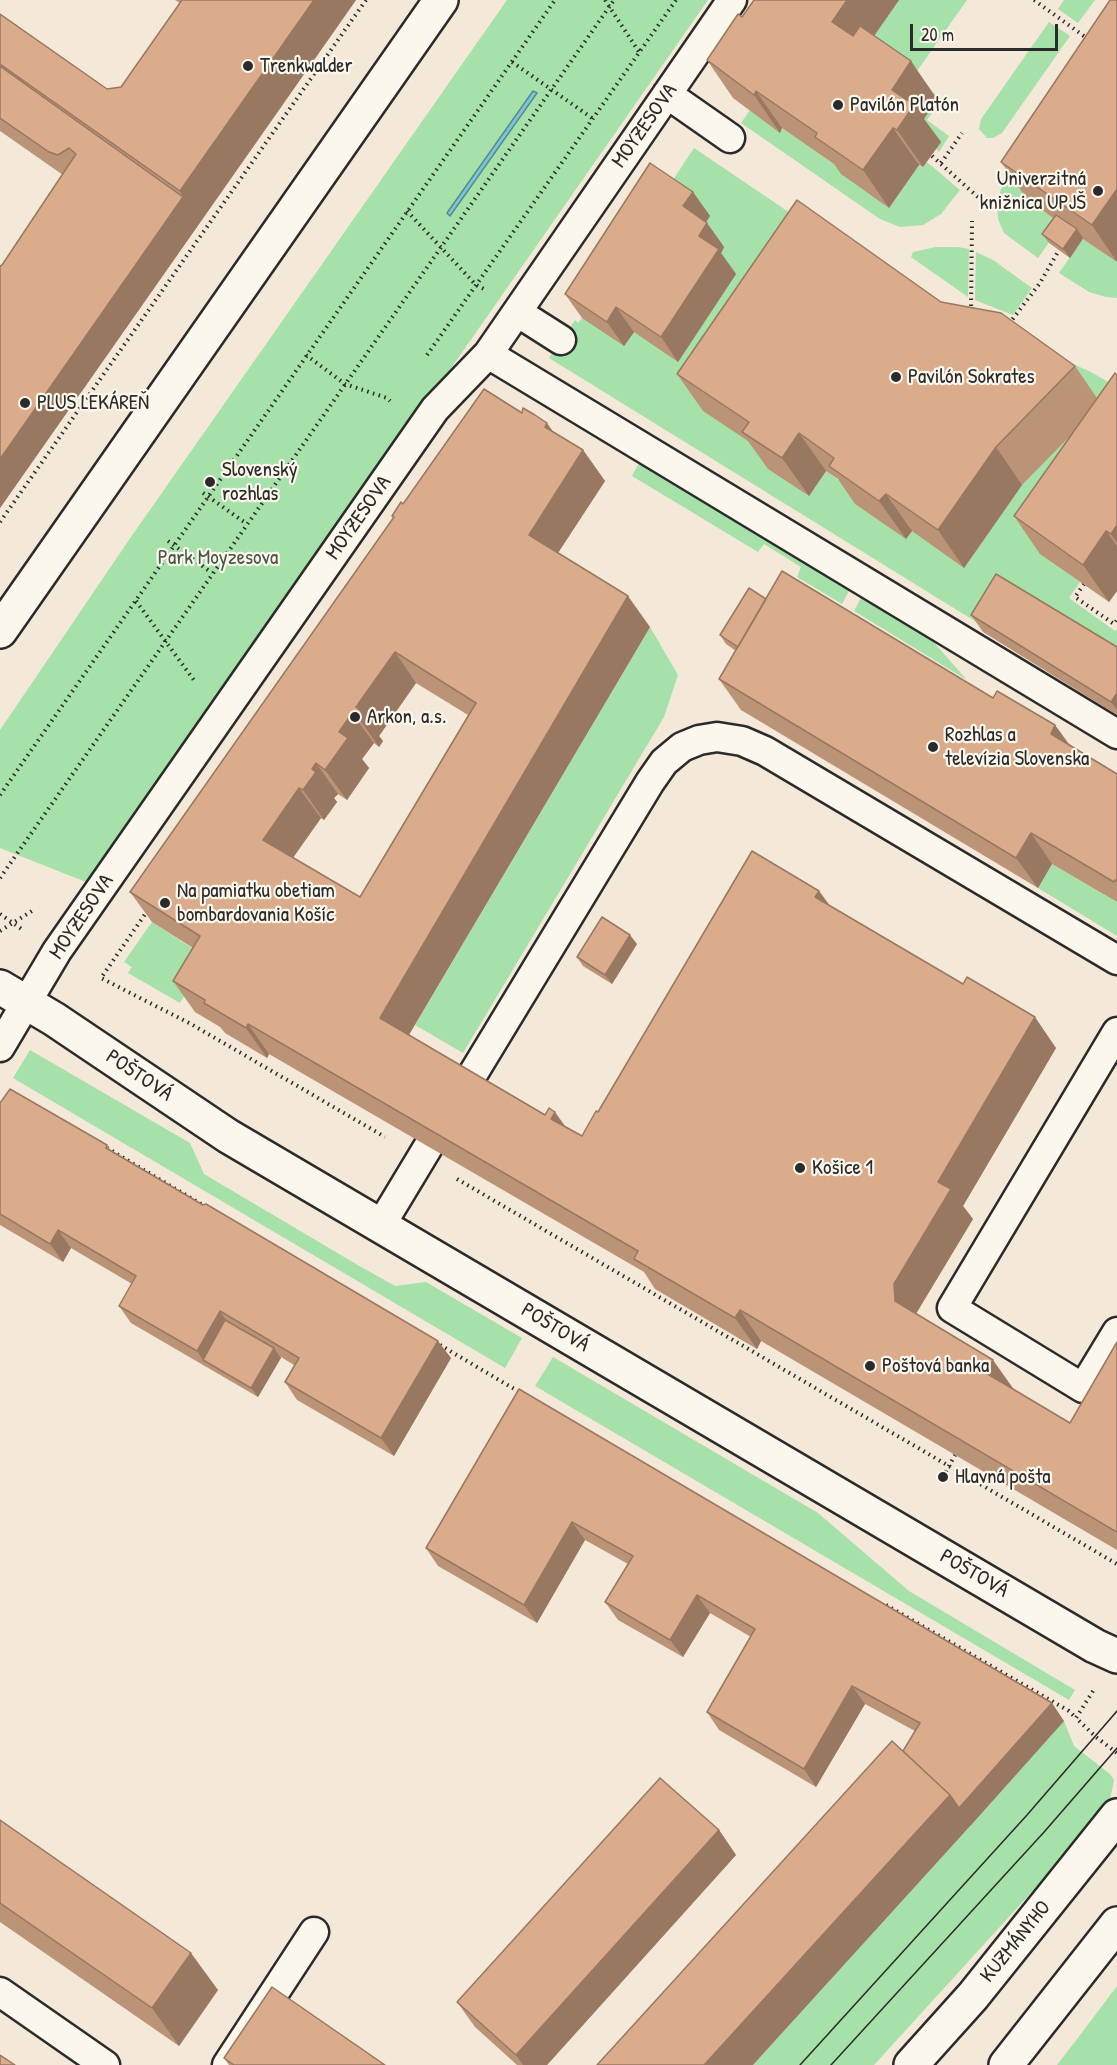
<!DOCTYPE html>
<meta charset="utf-8">
<style>
body{margin:0}
#map{position:relative;width:1117px;height:2065px;overflow:hidden;background:#f4e8d9;font-family:"Patrick Hand",sans-serif}
canvas{display:block}
.scale{position:absolute;left:910px;top:24px;width:148px;height:27px;box-sizing:border-box;border:3px solid #2b2b2b;border-top:0;padding-left:8px;font-size:18px;line-height:21px;white-space:nowrap;color:#2b2b2b;-webkit-text-stroke:4px #fbf7ec;paint-order:stroke}
</style>
<div id="map">
<canvas width="1117" height="2065"></canvas>
<div class="scale">20 m</div>
</div>
<script>
const ctx = document.querySelector('canvas').getContext('2d');
ctx.lineJoin = 'round';
function fillPath(path, color) { ctx.fillStyle = color; ctx.fill(path, 'evenodd'); }
const shape = rows => new Path2D(rows.map(r => 'M' + r).join(''));
function trace(path, color, width, dash) { ctx.strokeStyle = color; ctx.lineWidth = width; ctx.lineCap = dash ? 'butt' : 'round'; ctx.setLineDash(dash || []); ctx.stroke(path); }
function drawText(font, color, halo, rows, align = 'center') {
  ctx.font = font + ' "Patrick Hand",sans-serif'; ctx.lineWidth = 4.5; ctx.setLineDash([]); ctx.textBaseline = 'middle'; ctx.strokeStyle = halo; ctx.fillStyle = color; for (const [text, x, y, turn = 0] of rows) {
    ctx.save(); ctx.translate(x, y); ctx.rotate((+turn || 0) * Math.PI / 180); ctx.textAlign = isNaN(turn) ? turn : align; if (halo) ctx.strokeText(text, 0, 0); ctx.fillText(text, 0, 0); ctx.restore();
  }
}
fillPath(shape([
 [507,0,708,0,91,884,0,848,0,730,131,537],
 [899,0,967,0,912,78,942,99,927,120,949,136,939,152,918,128,937,99,858,59],
 [1064,0,1095,0,1078,23,1058,9],
 [1049,22,1070,36,1002,133,993,138,987,138,979,129,981,119],
 [1117,23,1027,200,1062,224,1038,258,1004,233,998,219,997,204,1001,189],
 [750,110,780,132,782,128,843,170,889,208,919,165,923,167,927,162,960,190,941,214,923,225,900,227,880,219,741,123],
 [694,148,793,215,775,459,808,496,826,471,860,495,906,539,1040,350,1089,371,1117,387,1040,553,1080,582,1069,598,1115,631,1117,629,1117,657,978,623,549,358,575,320,578,323,582,318],
 [1083,238,1117,262,1117,298,1106,297,1089,292,1059,273],
 [936,247,958,247,969,249,968,297,911,257,913,252],
 [976,252,993,260,1032,288,1013,315,975,300],
 [640,461,850,589,842,604,797,577,801,567,764,544,758,552,632,476],
 [862,596,930,638,967,680,854,611],
 [650,627,678,675,664,717,463,1053,415,1025],
 [1052,864,1117,902,1117,936,1038,888],
 [152,922,207,958,180,1003,128,973,132,967,124,962],
 [30,1050,190,1143,204,1174,356,1264,395,1286,426,1282,522,1338,505,1368,13,1078],
 [553,1357,818,1513,909,1591,1075,1690,1069,1700,535,1386],
 [1064,1721,1074,1746,1110,1774,1114,1780,1110,1800,1100,1817,874,2065,753,2065],
 [1117,1986,1117,2065,1057,2065,1074,2043]
]), '#a5e1a8');
const water = shape([
 [533,91,537,93,450,216,447,213,533,91]
]);
fillPath(water, '#79c8d5');
trace(water, '#5a8991', 1.5);
const service = shape([
 [667,94,730,138],
 [517,312,561,340],
 [488,354,1117,734],
 [1117,1032,952,1308,1083,1388,1117,1332],
 [0,1047,57,951,435,409,488,354,732,0],
 [465,1087,650,782,664,762,682,747,699,740,717,737,742,741,765,751,1117,960],
 [381,1225,428,1147],
 [0,1992,105,2065],
 [227,2065,314,1932]
]);
const minor = shape([
 [0,987,54,1019,228,1136,1095,1646,1117,1656],
 [911,2065,973,1996,1117,1816],
 [1006,2065,1117,1924]
]);
const tertiary = shape([
 [0,631,441,0]
]);
trace(service, '#2b2b2b', 33);
trace(minor, '#2b2b2b', 38);
trace(tertiary, '#2b2b2b', 38);
trace(shape([
 [605,0,639,52],
 [1034,0,1088,39],
 [512,62,592,118],
 [932,156,978,197],
 [941,163,962,133],
 [407,211,476,285,484,289],
 [971,312,972,221],
 [1009,324,1040,283,1059,250],
 [306,355,345,384,387,398,390,401],
 [427,355,676,0],
 [203,493,247,524],
 [0,522,366,0],
 [168,541,212,573],
 [1084,584,1075,597,1114,624,1117,620],
 [136,601,196,683],
 [0,795,555,0],
 [0,878,614,0],
 [148,910,101,978,191,1024,385,1137],
 [0,914,23,930],
 [0,931,32,911],
 [107,1148,206,1207],
 [457,1179,1117,1564],
 [440,1345,521,1393],
 [943,1477,955,1455],
 [886,1605,1069,1711,1076,1718],
 [1093,1691,1076,1718,1096,1737,1117,1753]
]), '#2b2b2b', 4, [1.5, 4.5]);
trace(service, '#fbf7ec', 28);
trace(minor, '#fbf7ec', 33);
trace(tertiary, '#fbf7ec', 33);
trace(shape([
 [800,2065,1027,1815,1117,1711],
 [831,2065,1045,1831,1117,1748]
]), '#2b2b2b', 1.5);
fillPath(shape([
 [175,0,356,0,0,508,0,266,2,265,63,175,0,131,0,14,107,89,121,87,180,3],
 [899,0,874,36,937,99,924,119,941,142,923,167,919,165,889,208,841,174,834,164,782,128,780,133,733,98,707,60,742,17],
 [1117,0,1117,262,1083,239,1070,258,1049,243,1042,234,1053,218,1027,199,1001,162],
 [693,192,710,216,706,222,724,247,721,253,736,274,678,362,634,332,624,346,582,318,565,294],
 [941,302,1075,366,1097,398,1117,375,1117,591,1109,602,1040,554,1014,516,1071,435,1022,485,964,568,912,531,906,539,855,504,838,479,826,471,809,496,768,469,748,441,703,411,677,374],
 [553,432,583,450,605,481,558,553,650,627,409,1035,582,1136,598,1112,819,891,830,906,1056,1048,963,1206,973,1219,916,1314,1014,1390,1070,1423,1117,1342,1117,1550,761,1341,757,1349,655,1289,644,1272,269,1054,267,1058,225,1033,220,1027,195,1012,173,981,193,948,152,922,130,892,393,518,392,516,403,504],
 [416,683,468,715,360,897,293,858,321,818,324,820,337,802,334,798,338,794,347,800,369,768,362,759,374,743,379,747,383,741,379,736],
 [766,599,1055,725,1069,744,1117,774,1117,902,1052,864,1038,888,741,710,719,679,736,651,726,644,720,635],
 [971,615,1117,647,1117,715,983,632],
 [637,944,612,984,583,966,577,957],
 [0,1103,107,1145,112,1152,451,1358,394,1456,297,1400,285,1382,294,1365,281,1357,258,1397,131,1323,119,1306,132,1284,71,1248,63,1262,0,1225],
 [519,1389,1064,1721,971,1825,903,1751,915,1731,865,1704,816,1787,719,1730,707,1712,751,1637,710,1613,683,1657,618,1620,605,1602,628,1564,585,1540,537,1623,438,1566,426,1548],
 [0,1820,218,1990,179,2046,0,1922],
 [719,1830,736,1855,547,2065,517,2065,475,2027,457,2002],
 [224,2058,385,2065,229,2065]
]), '#bb9478');
fillPath(shape([
 [314,0,356,0,0,508,0,459,183,197,180,191],
 [847,0,899,0,858,59,832,22],
 [911,61,937,99,924,119,941,142,923,167,897,130,892,90],
 [756,91,782,128,780,133,754,95],
 [893,128,919,165,889,208,863,170],
 [1117,189,1117,262,1092,225],
 [693,192,710,216,700,231,683,206],
 [707,223,724,247,721,253,736,274,678,362,661,337,699,236],
 [1077,229,1083,238,1070,258,1063,249],
 [616,307,634,332,624,346,607,322],
 [547,423,568,453,545,427],
 [799,433,826,471,809,496,782,458],
 [996,447,1022,485,964,568,938,530],
 [583,450,605,481,550,565,529,535],
 [886,494,912,531,906,539,879,501],
 [1117,525,1117,543,1111,534],
 [1106,531,1117,546,1117,591,1109,602,1083,565],
 [628,596,650,627,401,1048,380,1018],
 [395,652,416,683,379,736,383,741,379,747,358,717,356,707],
 [1117,693,1117,710,1111,702],
 [352,713,374,743,362,759,369,768,347,800,325,770,339,732],
 [1055,725,1077,756,1051,734],
 [316,763,338,794,334,798,337,802,324,820,303,790,312,769],
 [299,788,321,818,284,870,263,840],
 [1031,833,1052,864,1038,888,1016,858],
 [819,891,841,921,815,897],
 [630,935,637,944,612,984,605,975],
 [1035,1017,1056,1048,963,1206,973,1219,915,1315,895,1301,894,1284,938,1182],
 [248,1024,269,1054,267,1058,246,1028],
 [555,1112,577,1143,551,1119],
 [58,1230,71,1248,63,1262,50,1244],
 [740,1310,761,1341,757,1349,735,1318],
 [220,1311,232,1329,203,1360,197,1351],
 [438,1341,451,1358,394,1456,381,1438],
 [274,1348,281,1358,258,1397,251,1388],
 [993,1360,1015,1391,986,1373],
 [572,1522,585,1540,537,1623,524,1605],
 [697,1595,710,1613,683,1657,670,1640],
 [852,1686,865,1704,816,1787,804,1769],
 [1052,1703,1064,1721,971,1825,753,2065,704,2065,950,1795],
 [719,1830,736,1855,547,2065,523,2065,516,2055],
 [191,1953,218,1990,179,2046,152,2008]
]), '#997861');
const building = shape([
 [182,0,314,0,180,191,0,64,0,14,107,89,121,87,182,0],
 [754,0,847,0,832,22,853,36,860,26,911,61,892,90,914,105,897,130,893,128,863,170,815,137,817,133,756,91,754,95,707,60,738,14,742,17,754,0],
 [1110,0,1117,0,1117,189,1092,225,1001,162,1110,0],
 [0,66,183,197,0,459,0,266,2,265,76,154,69,148,58,155,49,152,0,118,0,66],
 [650,163,693,192,683,206,707,223,699,236,719,249,661,337,616,307,607,322,565,294,650,163],
 [797,200,941,302,1001,313,1075,366,996,447,938,530,886,494,879,501,829,466,834,458,799,433,782,458,742,432,749,422,677,374,797,200],
 [1056,215,1077,229,1063,249,1042,234,1056,215],
 [1115,373,1117,375,1117,525,1111,534,1106,531,1083,565,1014,516,1115,373],
 [484,389,522,413,523,408,535,415,547,423,545,427,583,450,529,535,628,596,380,1018,545,1115,549,1108,555,1112,551,1119,582,1136,596,1111,598,1112,752,851,819,891,815,897,963,984,967,977,1035,1017,938,1182,951,1189,894,1284,895,1301,993,1360,986,1373,1070,1423,1117,1342,1117,1532,740,1310,735,1318,634,1259,638,1251,248,1024,246,1028,204,1003,205,1000,173,981,200,936,130,892,394,517,392,516,401,502,403,504,484,389],
 [395,652,476,703,360,897,263,840,299,788,303,790,316,772,312,769,316,763,325,770,348,738,339,732,352,713,358,717,361,711,356,707,395,652],
 [782,571,993,698,997,691,1055,725,1051,734,1117,774,1117,881,1115,880,1114,882,1031,833,1016,858,719,679,782,571],
 [996,574,1117,647,1117,693,1111,702,971,615,996,574],
 [749,588,766,599,738,647,720,635,749,588],
 [602,917,630,935,605,975,577,957,602,917],
 [10,1089,107,1145,106,1148,203,1205,206,1204,438,1341,381,1438,285,1382,299,1358,220,1311,197,1351,119,1306,136,1276,58,1230,50,1244,0,1214,0,1103,10,1089],
 [225,1320,274,1348,251,1388,203,1360,225,1320],
 [519,1389,1052,1703,959,1808,950,1795,903,1751,920,1723,852,1686,804,1769,707,1712,755,1629,697,1595,670,1640,605,1602,633,1556,572,1522,524,1605,426,1548,519,1389],
 [892,1741,950,1795,704,2065,597,2065,892,1741],
 [660,1778,719,1830,516,2055,457,2002,660,1778],
 [0,1820,191,1953,152,2008,0,1903,0,1820],
 [272,1987,385,2065,234,2065,224,2058,272,1987],
 [0,2055,15,2065,0,2065,0,2055]
]);
fillPath(building, '#daac8b');
trace(building, '#997861', 1.5);
for (const [x, y, r, color] of [
 [248,66,6,"#2b2b2b"],
 [838,105,6,"#2b2b2b"],
 [1098,191,6,"#2b2b2b"],
 [896,377,6,"#2b2b2b"],
 [25,403,6,"#2b2b2b"],
 [210,482,6,"#2b2b2b"],
 [355,717,6,"#2b2b2b"],
 [933,747,6,"#2b2b2b"],
 [165,903,6,"#2b2b2b"],
 [800,1168,6,"#2b2b2b"],
 [870,1366,6,"#2b2b2b"],
 [943,1477,6,"#2b2b2b"]
]) { const dot = new Path2D(); dot.arc(x, y, r, 0, 2 * Math.PI); ctx.fillStyle = color; ctx.fill(dot); trace(dot, '#fbf7ec', 2); }
drawText('21px', '#2b2b2b', '#fbf7ec', [
 ["Trenkwalder",260,66],
 ["Pavilón Platón",850,105],
 ["Univerzitná",1086,179,"right"],
 ["knižnica UPJŠ",1086,203,"right"],
 ["Pavilón Sokrates",908,377],
 ["PLUS LEKÁREŇ",37,403],
 ["Slovenský",222,470],
 ["rozhlas",222,494],
 ["Arkon, a.s.",367,717],
 ["Rozhlas a",945,735],
 ["televízia Slovenska",945,759],
 ["Na pamiatku obetiam",177,891],
 ["bombardovania Košíc",177,915],
 ["Košice 1",812,1168],
 ["Poštová banka",882,1366],
 ["Hlavná pošta",955,1477]
], 'left');
drawText('21px', '#2b2b2b', '#fbf7ec', [
 ["MOYZESOVA",645,126,-55],
 ["MOYZESOVA",359,518,-55],
 ["MOYZESOVA",82,917,-56],
 ["POŠTOVÁ",139,1076,34],
 ["POŠTOVÁ",555,1328,31],
 ["POŠTOVÁ",974,1574,30],
 ["KUZMÁNYHO",1016,1942,-51]
]);
drawText('21px', '#4a584a', '#fbf7ec', [
 ["Park Moyzesova",218,558]
]);
</script>
